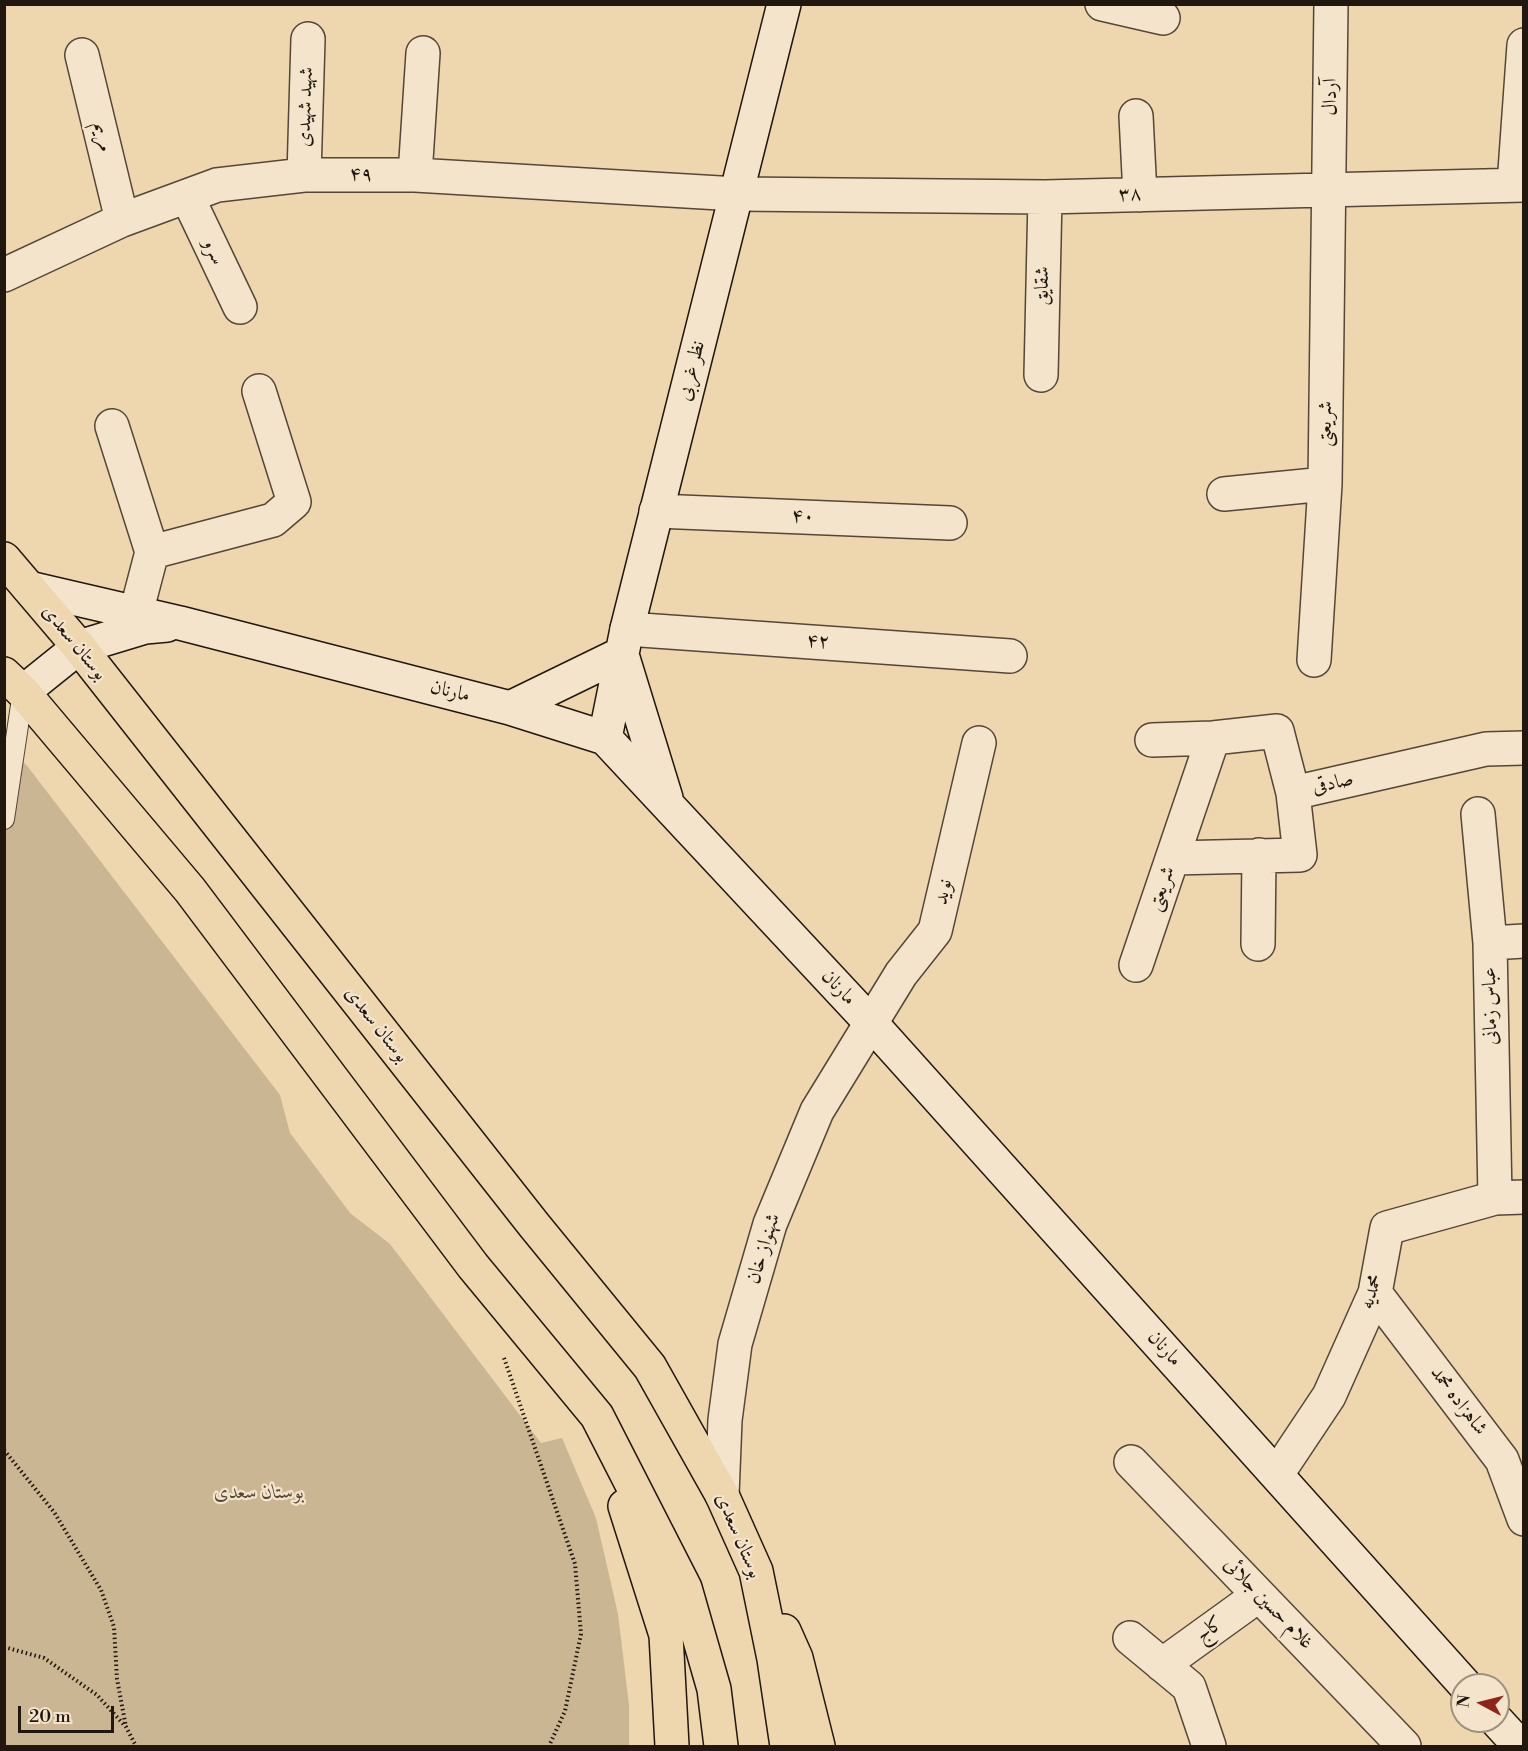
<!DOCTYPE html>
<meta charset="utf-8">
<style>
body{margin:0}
#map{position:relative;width:1528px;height:1751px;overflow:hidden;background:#eed6af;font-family:"Libre Bodoni",serif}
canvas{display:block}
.frame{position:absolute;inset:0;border:6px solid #20170f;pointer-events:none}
.north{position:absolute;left:1450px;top:1673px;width:60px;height:60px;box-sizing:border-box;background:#f4e4cb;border:2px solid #9f9280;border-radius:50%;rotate:277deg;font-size:16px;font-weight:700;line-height:24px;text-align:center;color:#20170f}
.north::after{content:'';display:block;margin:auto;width:21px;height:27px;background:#8f2418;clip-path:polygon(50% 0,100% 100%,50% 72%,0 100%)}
.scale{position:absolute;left:18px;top:1706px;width:96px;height:27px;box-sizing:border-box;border:3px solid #20170f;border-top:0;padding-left:8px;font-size:18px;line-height:21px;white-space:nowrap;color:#20170f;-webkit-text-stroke:4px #f4e4cb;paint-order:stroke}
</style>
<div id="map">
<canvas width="1528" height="1751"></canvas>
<div class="frame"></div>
<div class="north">N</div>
<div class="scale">20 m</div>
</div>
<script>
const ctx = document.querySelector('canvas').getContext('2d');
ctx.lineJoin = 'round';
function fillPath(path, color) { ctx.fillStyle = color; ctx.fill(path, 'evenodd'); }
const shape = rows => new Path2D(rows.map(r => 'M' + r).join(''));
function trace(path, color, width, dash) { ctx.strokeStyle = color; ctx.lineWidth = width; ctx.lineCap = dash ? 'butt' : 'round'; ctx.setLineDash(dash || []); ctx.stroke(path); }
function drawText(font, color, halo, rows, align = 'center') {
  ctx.font = font + ' "Libre Bodoni",Amiri,serif'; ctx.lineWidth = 4.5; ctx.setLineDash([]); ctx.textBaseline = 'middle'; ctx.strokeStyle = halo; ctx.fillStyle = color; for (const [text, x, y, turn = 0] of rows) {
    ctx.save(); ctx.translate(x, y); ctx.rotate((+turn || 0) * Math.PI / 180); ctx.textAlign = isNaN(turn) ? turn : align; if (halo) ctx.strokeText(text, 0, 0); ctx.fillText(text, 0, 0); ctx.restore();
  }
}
fillPath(shape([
 [4,742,28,767,280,1095,290,1133,350,1213,390,1244,541,1443,562,1438,596,1518,618,1614,629,1705,629,1746,5,1746]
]), '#cbb694');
const service = shape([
 [4,819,23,692]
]);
const minor = shape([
 [1102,4,1163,18],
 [82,55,122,220],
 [1136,116,1140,195],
 [304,175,308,39],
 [415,175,423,53],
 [1514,185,1524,45],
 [187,196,240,307],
 [4,275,122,220,217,185,304,175,415,175,737,194,1045,197,1524,185],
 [1041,375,1045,197],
 [112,426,152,552,136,613],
 [1224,494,1325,484],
 [656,511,950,523],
 [152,552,273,520,294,502,259,391],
 [627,629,1010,656],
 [1314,660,1325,484,1331,4],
 [1152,740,1213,738,1277,731,1293,793],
 [1478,814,1490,943,1495,1198],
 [1173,858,1300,855,1293,793,1486,749,1524,748],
 [1490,943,1524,941],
 [1258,944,1259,855],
 [1136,965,1213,738],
 [1375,1293,1502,1460,1524,1519],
 [1131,1462,1404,1746],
 [1277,1474,1329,1396,1375,1293,1387,1228,1495,1198,1524,1197],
 [722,1495,725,1420,735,1344,770,1224,817,1111,901,974,935,931,979,743],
 [1130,1638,1189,1687,1209,1746],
 [1162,1665,1259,1595]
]);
const secondary = shape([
 [29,588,180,623,510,708,605,738,871,1023,1465,1685],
 [623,658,666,798],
 [23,692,79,647,145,627,167,625],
 [510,708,621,654],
 [605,738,627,629,784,4],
 [1497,1721,1520,1746]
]);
const primary = shape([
 [4,559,79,647,534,1225,650,1367,722,1495,756,1571,774,1659,787,1746],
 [4,674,23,692,190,890,473,1266,597,1416,685,1588,714,1689,721,1746],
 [625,1506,666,1635,672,1746],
 [784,1631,796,1658,818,1746]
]);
trace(service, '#544737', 22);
trace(minor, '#544737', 36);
trace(secondary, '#20170f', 36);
trace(primary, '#20170f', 36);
trace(shape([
 [504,1358,575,1564,581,1634,565,1711,549,1746],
 [4,1450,54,1512,101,1590,114,1627,117,1679,126,1727],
 [4,1647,44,1658,97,1695,126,1727,136,1746]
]), '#20170f', 4, [1.5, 3]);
trace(service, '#f4e4cb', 20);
trace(minor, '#f4e4cb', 33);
trace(secondary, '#f4e4cb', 33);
trace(primary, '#eed6af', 33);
drawText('20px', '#20170f', '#f4e4cb', [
 ["آردال",1331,97,-90],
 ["شهید شهیدی",306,107,-88],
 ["مریم",102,137,76],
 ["۴۹",361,175],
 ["۳۸",1130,195,-2],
 ["سرو",213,252,65],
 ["شقایق",1043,286,-89],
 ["نظر غربی",692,371,-76],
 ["شریعتی",1326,424,-89],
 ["۴۰",803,517,2],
 ["۴۲",818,642,4],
 ["بوستان سعدی",74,643,51],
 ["مارنان",450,692,14],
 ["صادقی",1333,784,-13],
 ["شریعتی",1162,889,-71],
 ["نوید",944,892,-78],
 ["مارنان",838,988,47],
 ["عباس زمانی",1491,1006,-91],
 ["بوستان سعدی",376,1025,52],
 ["شهنواز خان",764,1249,-73],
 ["محمدیه",1372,1292,-73],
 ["مارنان",1164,1349,48],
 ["شاهزاده محمد",1458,1401,53],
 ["بوستان سعدی",738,1536,67],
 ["غلام حسین جلائی",1268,1604,46],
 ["کاج",1210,1630,-36]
]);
drawText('italic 20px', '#534737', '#f4e4cb', [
 ["بوستان سعدی",259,1493]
]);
</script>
